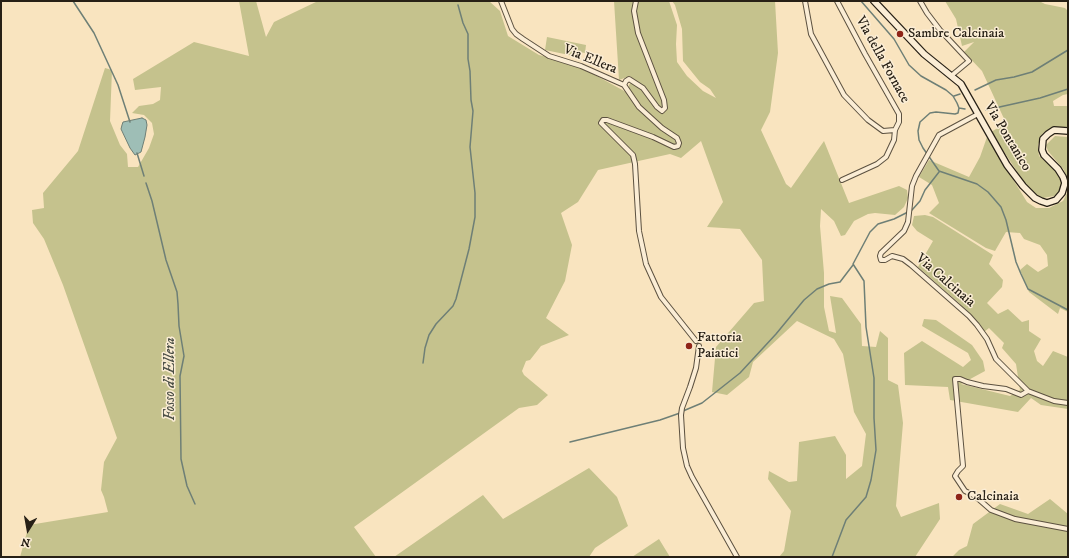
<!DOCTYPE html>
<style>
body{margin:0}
#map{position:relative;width:1069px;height:558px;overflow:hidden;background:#f9e4bf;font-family:"IM FELL DW Pica",serif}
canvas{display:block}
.frame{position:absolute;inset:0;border:2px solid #272016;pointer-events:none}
.north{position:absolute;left:8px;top:510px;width:40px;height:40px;-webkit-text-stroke:3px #fbedd5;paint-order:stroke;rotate:191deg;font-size:11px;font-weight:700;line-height:16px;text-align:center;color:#272016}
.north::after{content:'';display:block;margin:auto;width:14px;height:18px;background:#272016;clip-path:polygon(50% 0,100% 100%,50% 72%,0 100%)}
</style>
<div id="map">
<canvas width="1069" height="558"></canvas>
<div class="frame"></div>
<div class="north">N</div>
</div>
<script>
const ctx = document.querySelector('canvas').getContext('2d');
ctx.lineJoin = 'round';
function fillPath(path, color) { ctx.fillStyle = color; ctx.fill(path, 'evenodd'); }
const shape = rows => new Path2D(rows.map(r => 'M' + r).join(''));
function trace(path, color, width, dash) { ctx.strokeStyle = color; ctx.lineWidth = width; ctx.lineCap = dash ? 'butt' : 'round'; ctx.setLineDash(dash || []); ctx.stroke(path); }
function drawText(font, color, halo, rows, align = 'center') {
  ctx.font = font + ' "IM FELL DW Pica",serif'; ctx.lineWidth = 3; ctx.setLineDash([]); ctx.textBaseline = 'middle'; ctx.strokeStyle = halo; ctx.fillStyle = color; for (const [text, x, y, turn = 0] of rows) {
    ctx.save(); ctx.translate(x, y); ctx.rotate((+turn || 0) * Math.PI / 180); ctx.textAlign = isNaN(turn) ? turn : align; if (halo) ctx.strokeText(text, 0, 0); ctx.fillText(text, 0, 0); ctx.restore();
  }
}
fillPath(shape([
 [239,1,256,1,266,37,274,22,318,1,489,1,500,11,508,36,539,55,575,64,626,92,629,91,629,85,633,79,630,76,619,80,614,1,669,1,677,25,676,44,677,62,687,76,703,91,716,98,710,89,700,82,683,61,682,29,675,5,672,1,775,1,778,53,770,112,761,130,786,184,791,188,824,141,849,203,899,186,907,190,908,198,904,207,895,215,875,213,868,214,854,221,845,235,841,236,834,221,821,209,820,226,824,273,824,307,829,331,836,333,830,296,842,298,861,324,862,346,876,347,880,331,888,338,888,380,898,385,903,423,896,506,901,517,939,503,940,519,915,557,779,557,784,551,791,511,768,479,769,471,789,482,797,481,799,442,835,436,846,455,846,479,862,466,866,434,854,412,843,354,834,339,797,321,753,362,749,377,727,395,712,392,716,347,754,303,764,301,762,260,740,229,707,227,723,202,701,141,681,158,670,154,598,170,578,202,561,213,572,245,565,281,546,318,569,335,541,346,530,360,526,361,522,371,524,375,548,395,537,405,519,408,354,527,376,557,20,557,29,525,108,512,104,497,101,490,104,462,117,438,63,285,44,239,33,223,32,210,44,208,43,193,78,151,105,68,112,70,110,121,120,145,127,154,128,167,138,167,149,148,154,134,152,123,144,115,132,113,139,106,153,104,160,100,161,87,135,90,133,79,194,42,249,56],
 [945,1,1039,1,1045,4,1065,8,1068,11,1068,94,1063,95,1053,101,1054,106,1068,106,1068,128,1051,128,1042,134,1038,145,1039,156,1053,168,1062,178,1064,183,1061,192,1054,196,1043,198,1035,195,1027,188,1020,176,991,132,1006,123,982,71,964,52,974,42,962,46,956,19],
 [547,37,586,45,585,53,575,51,574,56,545,50],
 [1055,136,1068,137,1068,181,1064,170,1048,151,1046,145],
 [987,137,1027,202,1036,208,1049,208,1063,201,1068,191,1068,312,1060,308,1058,314,1029,292,1020,270,1027,264,1038,272,1048,266,1047,255,1040,245,1024,239,1020,233,1006,232,995,251,986,248,929,213,939,203,932,185,919,177,929,160,969,177,980,157],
 [925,215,933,217,993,255,989,264,1003,280,1002,287,987,303,998,314,1008,309,1022,322,1029,320,1029,331,1041,339,1034,351,1037,361,1043,366,1053,351,1068,357,1068,409,1041,405,1031,398,1018,412,950,400,948,387,905,385,904,353,922,341,963,367,971,360,968,353,922,326,924,319,936,320,972,345,983,361,985,371,961,384,1010,396,1020,390,1016,364,1002,348,1004,343,989,328,984,332,978,323,966,312,959,303,918,267,933,241,917,231,912,225,914,216],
 [589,468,617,497,628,526,595,548,589,557,394,557,483,495,503,519],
 [1050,499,1068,514,1068,557,952,557,959,550,967,546,973,524,1000,504,1028,514],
 [659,539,670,557,632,557]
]), '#c5c28d');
const water = shape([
 [142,118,146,120,147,125,145,137,141,152,135,155,130,148,121,129,122,125,123,122,142,118]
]);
fillPath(water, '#9ebeb6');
trace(water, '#6e7f76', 1);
trace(shape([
 [73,1,94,33,118,85,130,122],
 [861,1,894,39,909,65,921,76,946,90,953,96,957,103,959,108,958,113,955,114,936,112,930,113,920,122,918,131,919,140,923,148,939,171,977,184,988,192,1001,207,1006,220,1016,262,1021,274,1028,289,1068,310],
 [975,90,996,80,1014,77,1032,72,1068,50],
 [954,96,960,94],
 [959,108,965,109],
 [986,110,1040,98,1068,89],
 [137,153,144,176],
 [146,183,152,201,166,260,177,292,178,304,179,326,184,356,180,376,181,459,187,486,195,504],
 [423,363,425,348,429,335,436,324,453,306,456,299,469,249,475,217,475,193,470,147,473,111,471,100,470,71,468,59,468,34,463,23,458,5],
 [683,411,702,403,740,373,776,334,804,300,817,289,829,284,840,282,853,265],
 [570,442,660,420,680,413],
 [832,557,846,520,866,497,871,480,876,450,874,418,874,378,866,327,864,281,853,264,870,232,878,224,894,219,912,210,920,201,925,190,939,172]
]), '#6e7f76', 1.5);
const street = shape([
 [501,1,512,29,516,34,523,39,549,56,581,66,624,85],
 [805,1,811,34,844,95,868,120,883,131,895,130,899,122,899,114,865,54,837,1],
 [920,1,927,13,940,30,969,61,951,76],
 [624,85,639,107,662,128,677,138,679,143,678,146,674,147,653,137,607,120,603,120,601,123,633,155,635,164,639,231,646,264,661,297,696,341],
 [624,85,626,81,629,79,643,88,657,107,662,111,665,108,664,100,638,33,634,11,636,1],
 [978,114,939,135,916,176,912,186,908,222,904,231,881,253,880,256,881,260,885,260,892,256,903,259,911,265,969,316,977,325,987,339,996,359,1028,391,1054,401,1068,403],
 [842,180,877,164,886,157,894,140,895,130],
 [699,346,696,368,690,387,682,408,681,415,683,448,687,466,692,477,737,557],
 [1028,391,1021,395,1006,389,983,386,967,382,960,379,955,379,963,466,958,471,955,476,965,491,975,496,991,510,1015,519,1068,529]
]);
const secondary = shape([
 [874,1,924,54,961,84,1007,165,1023,186,1035,198,1041,201,1047,203,1056,200,1062,193,1065,183,1063,177,1058,169,1044,155,1042,150,1043,139,1048,134,1054,130,1068,131]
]);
trace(street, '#5c5140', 6);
trace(secondary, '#272016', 8);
trace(street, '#fbedd5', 4);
trace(secondary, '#fbedd5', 5.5);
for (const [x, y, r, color] of [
 [900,34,4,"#8f2418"],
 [689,346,4,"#8f2418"],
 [959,497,4,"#8f2418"]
]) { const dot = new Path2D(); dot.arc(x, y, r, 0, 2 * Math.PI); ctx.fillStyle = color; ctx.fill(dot); trace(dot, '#fbedd5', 1.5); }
drawText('14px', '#272016', '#fbedd5', [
 ["Sambre Calcinaia",908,34],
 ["Fattoria",697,338],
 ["Paiatici",697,354],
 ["Calcinaia",967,497]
], 'left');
drawText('14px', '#272016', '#fbedd5', [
 ["Via Ellera",590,60,22],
 ["Via della Fornace",882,60,61],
 ["Via Pontanico",1007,137,59],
 ["Via Calcinaia",945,281,41]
]);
drawText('italic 15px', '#4b4f46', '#fbedd5', [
 ["Fosso di Ellera",171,379,-90]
]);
</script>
